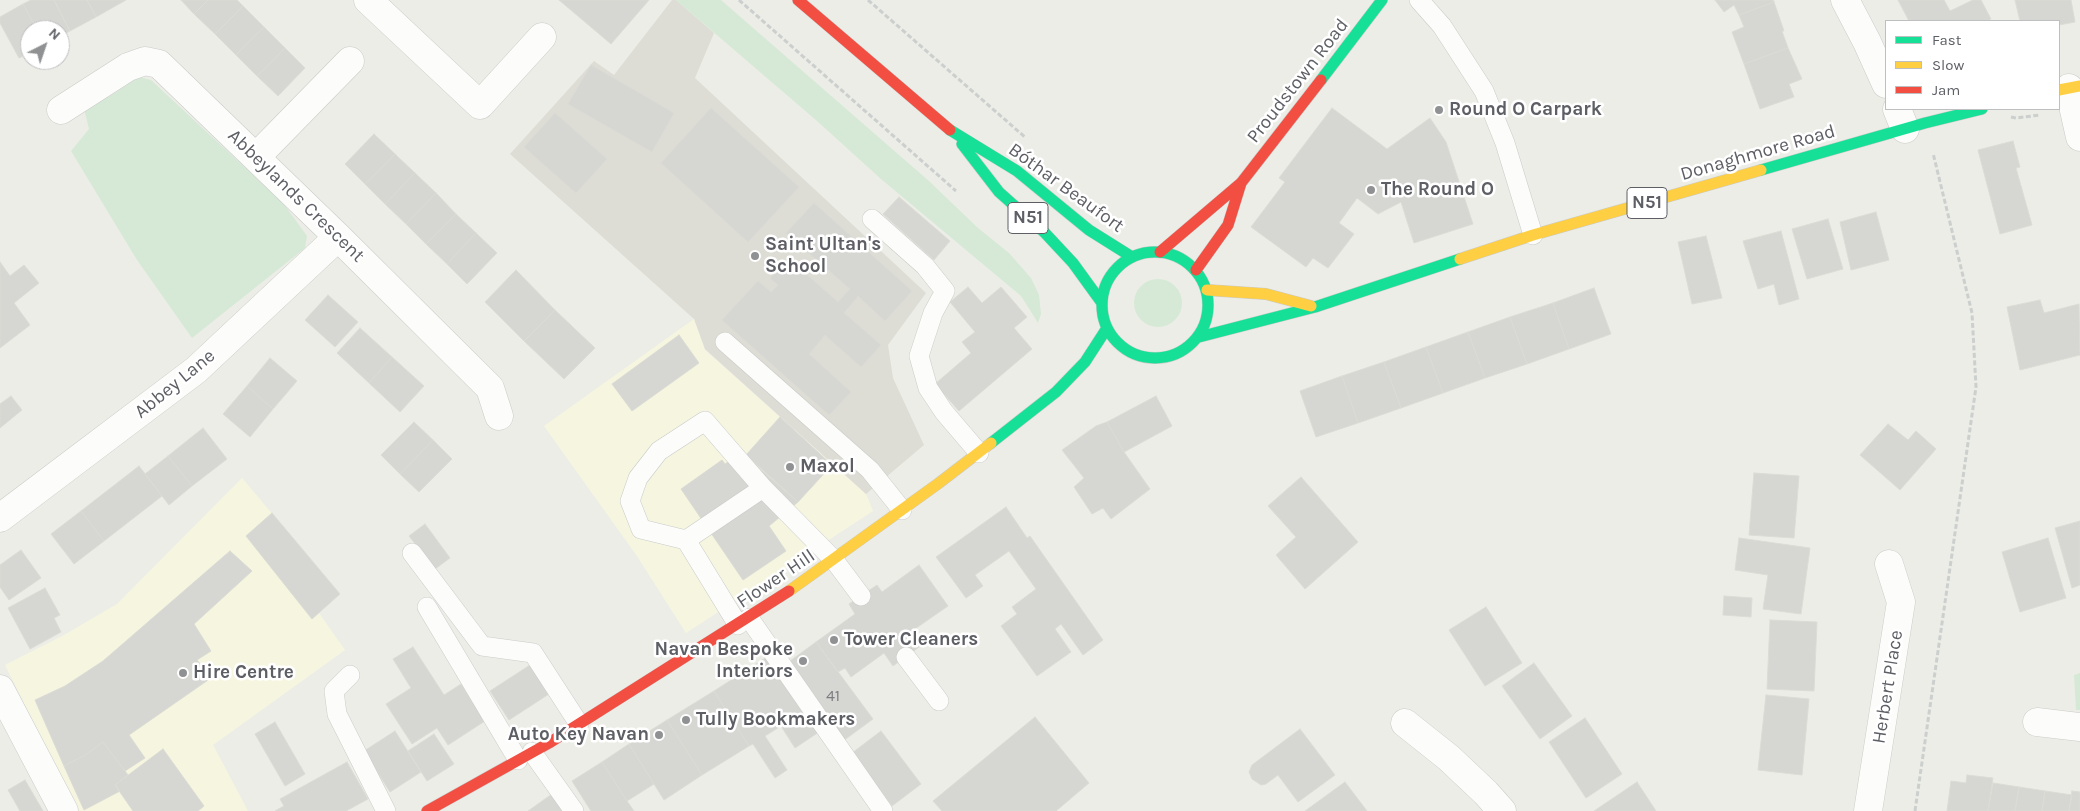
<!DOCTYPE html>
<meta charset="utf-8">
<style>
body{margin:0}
#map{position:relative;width:2080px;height:811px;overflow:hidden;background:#edede7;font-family:Karla,sans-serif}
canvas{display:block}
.legend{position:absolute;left:1885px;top:20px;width:175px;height:90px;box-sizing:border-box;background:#fff;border:1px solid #bebfc1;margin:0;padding:6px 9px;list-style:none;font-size:15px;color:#5d5f65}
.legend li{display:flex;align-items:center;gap:10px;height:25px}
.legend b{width:25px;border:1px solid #bebfc1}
.north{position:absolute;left:20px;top:20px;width:50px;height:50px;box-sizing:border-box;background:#fff;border:1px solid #bebfc1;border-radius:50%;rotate:41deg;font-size:14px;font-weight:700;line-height:20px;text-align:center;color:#5d5f65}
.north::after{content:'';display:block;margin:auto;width:18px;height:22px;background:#8f9192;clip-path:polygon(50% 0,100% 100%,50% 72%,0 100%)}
</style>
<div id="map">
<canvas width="2080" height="811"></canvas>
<ul class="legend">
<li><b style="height:6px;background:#16e098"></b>Fast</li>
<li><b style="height:6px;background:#ffcf43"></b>Slow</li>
<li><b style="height:6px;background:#f24e42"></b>Jam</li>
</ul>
<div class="north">N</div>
</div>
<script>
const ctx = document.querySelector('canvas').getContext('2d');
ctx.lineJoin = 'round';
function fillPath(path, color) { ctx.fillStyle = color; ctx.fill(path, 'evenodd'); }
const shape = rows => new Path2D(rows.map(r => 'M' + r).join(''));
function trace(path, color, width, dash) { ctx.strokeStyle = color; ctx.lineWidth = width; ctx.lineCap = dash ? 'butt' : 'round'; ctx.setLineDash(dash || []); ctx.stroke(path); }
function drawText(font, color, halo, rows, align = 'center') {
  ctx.font = font + ' Karla,sans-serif'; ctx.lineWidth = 5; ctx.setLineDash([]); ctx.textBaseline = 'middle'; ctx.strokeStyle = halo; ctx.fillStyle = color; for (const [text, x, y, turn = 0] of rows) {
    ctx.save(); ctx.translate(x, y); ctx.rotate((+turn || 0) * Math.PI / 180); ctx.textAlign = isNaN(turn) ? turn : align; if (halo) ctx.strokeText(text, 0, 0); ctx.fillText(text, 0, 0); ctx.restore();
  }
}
fillPath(shape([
 [694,319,705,350,866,494,873,511,686,633,637,556,544,426],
 [242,478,340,594,319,613,345,650,213,745,248,811,78,811,5,665,64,635,117,604]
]), '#f6f6e0');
fillPath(shape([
 [672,0,676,0,714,33,695,78,926,293,888,345,893,378,924,445,866,494,705,349,694,319,510,154,594,61,614,75]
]), '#ddddd5');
fillPath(shape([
 [676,0,721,0,929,181,978,228,1009,253,1031,278,1039,295,1041,314,1038,323,1021,296,881,179,817,121],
 [139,77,151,80,283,203,307,236,305,248,192,338,137,260,71,151,89,129,84,109,110,96],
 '1134 303a24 24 0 1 1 48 0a24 24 0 1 1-48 0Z',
 [2080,673,2080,710,2076,710,2074,675]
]), '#d5e9d6');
const building = shape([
 [31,0,54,0,70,31,60,36,60,30,37,30,23,4,31,0],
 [54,0,87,0,96,17,70,31,54,0],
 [87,0,126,0,96,17,87,0],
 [181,0,208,0,194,14,181,0],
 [208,0,237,0,243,6,215,34,194,14,208,0],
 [559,0,649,0,611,44,559,0],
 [1715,0,1773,0,1774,2,1739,15,1734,5,1724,12,1715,0],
 [1898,0,1944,0,1950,11,1973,0,1981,0,1991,19,1987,21,1909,21,1898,0],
 [2015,0,2071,0,2075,22,2059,25,2059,21,2020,21,2015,0],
 [1774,2,1784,31,1782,31,1788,48,1744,64,1732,32,1744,27,1739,15,1774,2],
 [23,4,37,30,30,30,30,53,19,58,0,23,0,17,23,4],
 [243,6,264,27,236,55,215,34,243,6],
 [264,27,285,48,257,76,236,55,264,27],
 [285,48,305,68,278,96,257,76,285,48],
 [1788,48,1802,79,1789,84,1794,97,1760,109,1744,64,1788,48],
 [591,65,674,113,652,152,568,104,591,65],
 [711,108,799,187,748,242,661,163,711,108],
 [1332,108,1387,149,1430,118,1446,142,1473,224,1414,243,1401,202,1378,214,1357,198,1339,223,1354,234,1328,268,1313,258,1306,267,1251,227,1285,182,1279,178,1332,108],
 [555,113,607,159,576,193,524,147,555,113],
 [374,134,395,154,365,184,345,164,374,134],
 [2013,141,2020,167,2016,168,2032,225,2000,234,1978,150,2013,141],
 [395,154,415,173,385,204,365,184,395,154],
 [415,173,436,193,406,224,385,204,415,173],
 [436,193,456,214,426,244,406,224,436,193],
 [899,197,950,241,934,260,883,214,899,197],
 [814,203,912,291,885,321,858,296,844,313,881,345,861,367,825,335,809,354,851,392,829,415,722,320,758,281,771,292,778,285,770,278,788,258,838,302,850,289,786,233,814,203],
 [1876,212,1889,260,1851,270,1840,222,1876,212],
 [456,214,476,233,447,264,426,244,456,214],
 [1828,219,1843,269,1807,279,1792,229,1828,219],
 [1781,231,1799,299,1779,305,1774,284,1758,289,1743,241,1781,231],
 [476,233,497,253,467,284,447,264,476,233],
 [1706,236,1722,298,1692,304,1678,242,1706,236],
 [0,262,10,276,24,265,39,283,14,303,30,325,0,348,0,262],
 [516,270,555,310,524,341,485,302,516,270],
 [968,287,982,303,1001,287,1027,317,1014,328,1032,349,959,411,935,384,971,353,962,342,975,332,950,302,968,287],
 [1594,288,1611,334,1569,349,1553,303,1594,288],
 [328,295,358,322,335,347,305,320,328,295],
 [2040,300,2044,313,2079,304,2080,355,2020,370,2007,307,2040,300],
 [1553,303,1569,349,1527,364,1510,317,1553,303],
 [555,310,595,348,564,379,524,341,555,310],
 [1510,317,1527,364,1485,378,1468,332,1510,317],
 [360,328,392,357,369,383,337,353,360,328],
 [1468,332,1485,378,1443,393,1426,347,1468,332],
 [679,335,699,363,632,411,612,384,679,335],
 [1426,347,1443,393,1401,408,1384,362,1426,347],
 [392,357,424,386,400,412,369,383,392,357],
 [270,358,297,381,273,409,247,386,270,358],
 [1384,362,1401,408,1358,423,1342,376,1384,362],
 [1342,376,1358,423,1316,437,1300,391,1342,376],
 [247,386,273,409,250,437,223,414,247,386],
 [11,396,22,410,0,428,0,404,11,396],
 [1156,396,1172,426,1124,452,1107,422,1156,396],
 [780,417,832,465,798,502,746,455,780,417],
 [414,422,433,440,400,474,381,455,414,422],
 [1107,422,1124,452,1150,489,1111,519,1103,508,1092,514,1074,487,1084,478,1062,450,1096,426,1107,422],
 [1888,424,1908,440,1916,431,1936,449,1900,490,1860,455,1888,424],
 [203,428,227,459,192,486,168,456,203,428],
 [433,440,452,459,419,492,400,474,433,440],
 [742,453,798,502,769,526,786,551,743,580,681,489,722,460,725,464,742,453],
 [168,456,192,486,169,505,145,474,168,456],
 [139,466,162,496,104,541,81,511,139,466],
 [1754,473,1799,476,1794,538,1749,535,1754,473],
 [1301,477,1358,542,1305,589,1276,555,1296,537,1268,506,1301,477],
 [1006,507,1027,538,1030,536,1103,640,1083,655,1061,624,1055,629,1071,652,1037,676,1001,626,1017,614,1012,607,1036,589,1009,551,975,575,983,586,966,598,936,557,1006,507],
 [81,511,104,541,74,564,51,534,81,511],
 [272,513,340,594,312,619,246,536,272,513],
 [2080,521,2080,585,2072,588,2055,528,2080,521],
 [425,524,450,558,435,569,409,536,425,524],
 [1739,538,1810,548,1801,614,1763,609,1768,575,1735,570,1739,538],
 [2048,538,2066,598,2020,612,2002,552,2048,538],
 [21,550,41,578,9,600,0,587,0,565,21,550],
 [230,551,252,571,194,624,211,651,197,660,211,678,129,735,145,758,125,771,103,742,85,755,64,766,35,700,65,686,103,661,230,551],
 [919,565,948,606,912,631,922,645,893,666,884,653,851,677,845,668,838,672,816,642,855,614,849,604,877,585,882,592,919,565],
 [45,588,60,615,54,618,61,632,30,649,8,608,45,588],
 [1724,596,1752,598,1751,617,1723,615,1724,596],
 [1486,607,1522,663,1485,686,1449,630,1486,607],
 [1770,620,1817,622,1814,691,1767,689,1770,620],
 [816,642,873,719,843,741,786,664,816,642],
 [413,647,444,695,461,684,485,721,448,745,437,728,412,744,386,704,411,688,393,659,413,647],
 [770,655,819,732,795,748,781,726,765,736,787,770,775,778,753,744,749,746,714,691,770,655],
 [1534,663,1572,716,1540,739,1502,686,1534,663],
 [530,665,549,694,509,720,490,691,530,665],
 [714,691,749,746,702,775,667,720,714,691],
 [1766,695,1809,699,1802,775,1758,770,1766,695],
 [1035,717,1089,783,1056,811,942,811,933,801,1035,717],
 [1585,718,1622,774,1586,798,1549,742,1585,718],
 [667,720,702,775,664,800,629,744,667,720],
 [275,722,305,774,285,786,255,734,275,722],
 [1300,729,1335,775,1298,802,1278,775,1266,784,1261,785,1252,779,1249,772,1252,765,1300,729],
 [395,731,421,772,390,792,364,751,395,731],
 [881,731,921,784,892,806,852,753,881,731],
 [434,734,454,764,427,781,408,751,434,734],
 [103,742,128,775,115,785,120,791,84,810,64,766,85,755,103,742],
 [629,744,654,784,627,801,602,762,629,744],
 [163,749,204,806,198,811,133,811,115,785,163,749],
 [347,762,368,799,346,811,275,811,284,806,280,799,347,762],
 [602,762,627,801,634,811,591,811,572,781,602,762],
 [1967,775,1993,778,1988,811,1947,811,1951,781,1966,783,1967,775],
 [25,780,43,811,20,811,8,790,25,780],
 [1345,782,1367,811,1305,811,1345,782],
 [1637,782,1656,811,1594,811,1637,782],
 [1993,783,2019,787,2015,811,1988,811,1993,783],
 [2019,787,2045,791,2042,811,2015,811,2019,787],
 [2045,791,2072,795,2069,811,2042,811,2045,791],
 [2072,791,2080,792,2080,811,2069,811,2072,791],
 [552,794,564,811,528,811,552,794]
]);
fillPath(building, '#d6d6d2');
trace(building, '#dcdcd6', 1);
const lane = shape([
 [1419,0,1442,26,1484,91,1505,143,1533,235],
 [872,219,925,266,945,291,933,313,919,356,928,388,944,412,979,453],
 [725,342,870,470,902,510],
 [686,540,641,529,630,501,638,478,659,451,705,421,763,488],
 [412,553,482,646,533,653,579,724],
 [427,607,518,760],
 [749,618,883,811],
 [738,625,686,540,763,488,834,560,861,596],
 [906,657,939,701],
 [350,675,334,691,337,714,386,811],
 [532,752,574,811]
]);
const street = shape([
 [368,0,480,105,542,37],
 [1845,0,1867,42,1886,84],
 [2069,88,2080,137],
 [1897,109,1905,129],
 [61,110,128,67,145,61,159,64,338,237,490,388,499,416],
 [256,157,350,61],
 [0,518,196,370,338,237],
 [0,689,64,811],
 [2037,722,2080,727],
 [1405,723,1449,758,1486,793,1502,811],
 [1868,811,1901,602,1889,564]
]);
const fast = shape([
 [1321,80,1382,0],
 [950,130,1017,171,1089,230,1132,257],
 [962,144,999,192,1045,233,1073,263,1102,303],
 [1761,170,1925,123,1982,109],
 '1102 305a53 53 0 1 1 106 0a53 53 0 1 1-106 0Z',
 [1199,337,1315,307,1460,259],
 [991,443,1056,392,1085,362,1107,328]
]);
const slow = shape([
 [2059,90,2080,86],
 [1460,259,1533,235,1761,170],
 [1207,290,1266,294,1311,306],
 [789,591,939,483,991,443]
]);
const jam = shape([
 [798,0,950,130],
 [1160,252,1241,183,1321,80],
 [1196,270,1228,225,1241,183],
 [427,811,549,743,789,591]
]);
trace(lane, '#cacbc9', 20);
trace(street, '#cacbc9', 29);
trace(fast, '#cacac9', 12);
trace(slow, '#cacac9', 12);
trace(jam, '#cacac9', 12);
trace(shape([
 [739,0,956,191],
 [868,0,1026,138],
 [2011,117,2016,118,2040,115],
 [1915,811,1976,387,1972,313,1933,153]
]), '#cbcfce', 3, [5, 2.5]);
trace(lane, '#fcfcfb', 19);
trace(street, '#fcfcfb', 28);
trace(fast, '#16e098', 11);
trace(slow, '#ffcf43', 11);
trace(jam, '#f24e42', 11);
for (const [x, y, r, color] of [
 [1439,110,5,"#8f9192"],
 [1371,190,5,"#8f9192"],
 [755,256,5,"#8f9192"],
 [790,467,5,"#8f9192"],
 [834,640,5,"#8f9192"],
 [803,661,5,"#8f9192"],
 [183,673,5,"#8f9192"],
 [686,720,5,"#8f9192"],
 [659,735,5,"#8f9192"]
]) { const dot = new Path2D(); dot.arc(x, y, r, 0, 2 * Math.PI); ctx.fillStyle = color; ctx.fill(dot); trace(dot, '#fff', 2); }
drawText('16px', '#7c7d81', null, [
 ["41",833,696]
]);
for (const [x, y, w] of [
 [1647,203,40],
 [1028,218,40]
]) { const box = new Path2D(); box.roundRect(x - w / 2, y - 15.5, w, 31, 4); ctx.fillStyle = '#fff'; ctx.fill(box); trace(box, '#5d5f65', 1); }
drawText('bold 18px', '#5d5f65', null, [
 ["N51",1647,203],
 ["N51",1028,218]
]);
drawText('19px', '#5d5f65', '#fff', [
 ["Proudstown Road",1298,81,-52],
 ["Donaghmore Road",1758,153,-16],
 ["Bóthar Beaufort",1066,188,36],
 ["Abbeylands Crescent",296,196,44],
 ["Abbey Lane",175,384,-39],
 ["Flower Hill",776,579,-34],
 ["Herbert Place",1888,687,-81]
]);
drawText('bold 19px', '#5d5f65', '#fff', [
 ["Round O Carpark",1449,110],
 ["The Round O",1381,190],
 ["Saint Ultan's",765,245],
 ["School",765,267],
 ["Maxol",800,467],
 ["Tower Cleaners",844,640],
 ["Navan Bespoke",793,650,"right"],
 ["Interiors",793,672,"right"],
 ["Hire Centre",193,673],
 ["Tully Bookmakers",696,720],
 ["Auto Key Navan",649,735,"right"]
], 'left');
</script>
